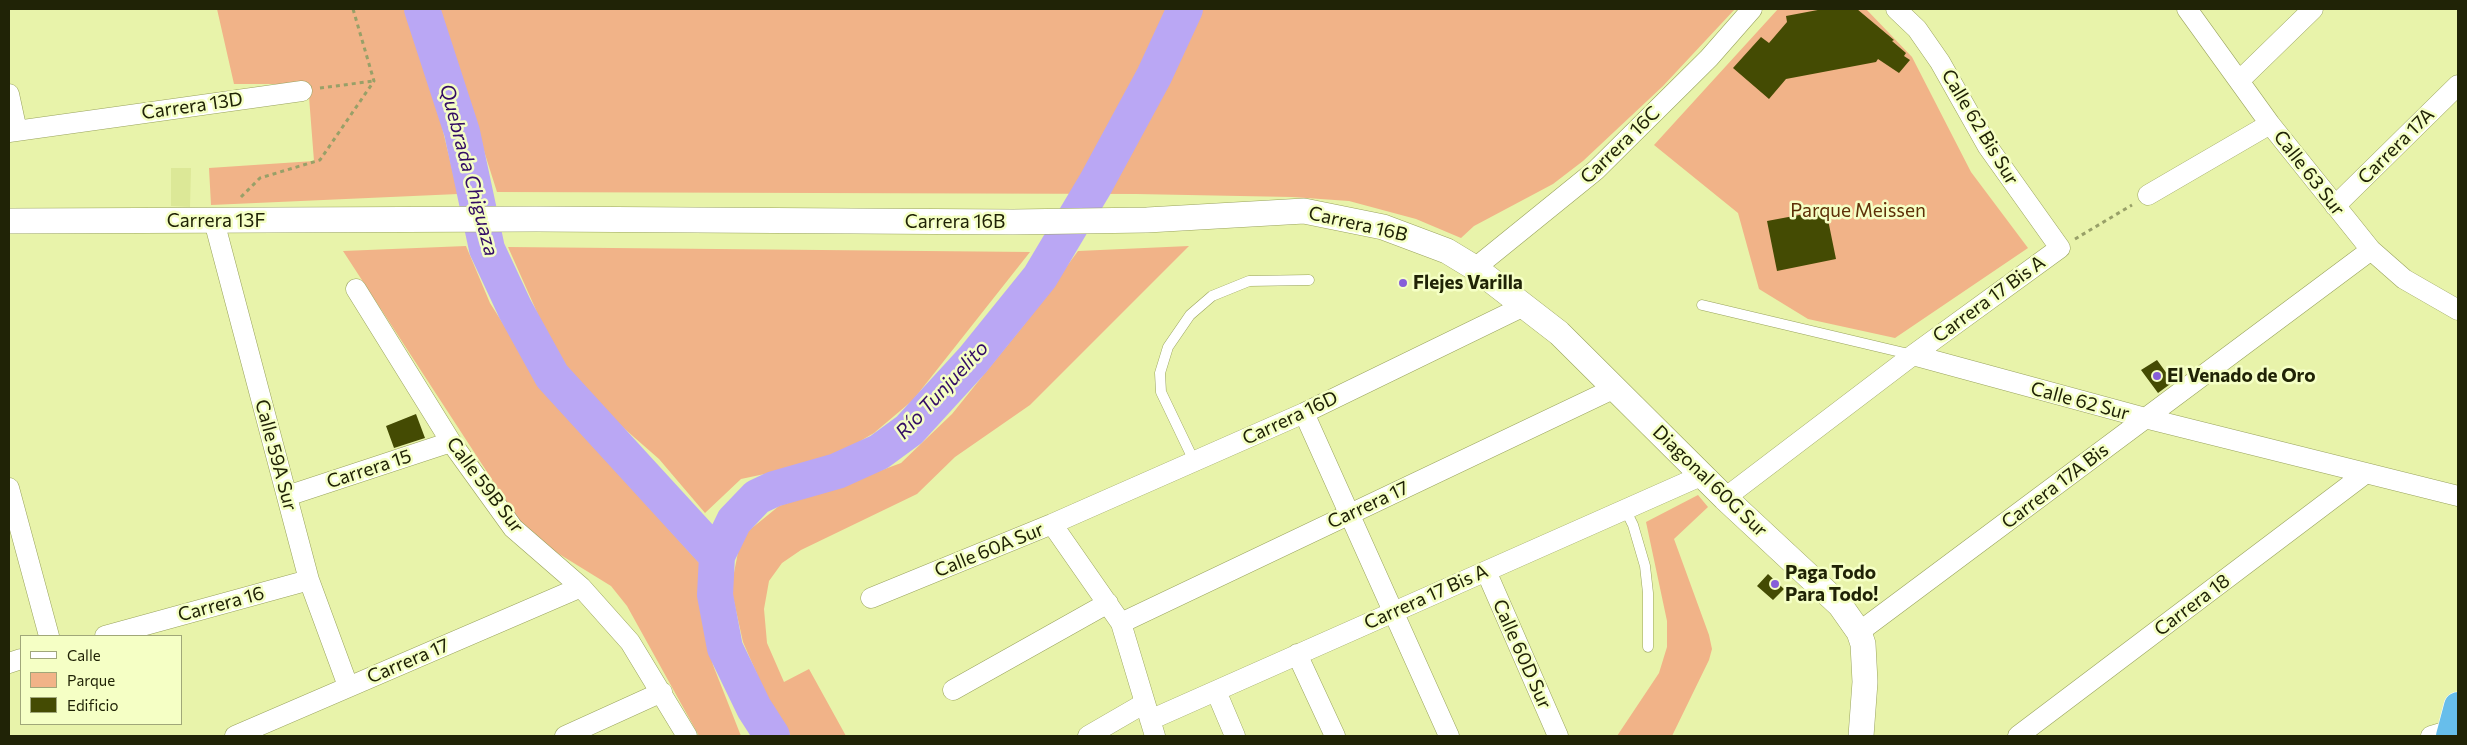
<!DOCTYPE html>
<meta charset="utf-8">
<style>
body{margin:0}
#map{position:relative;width:2467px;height:745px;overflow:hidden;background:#e8f3aa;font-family:Commissioner,sans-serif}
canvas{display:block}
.frame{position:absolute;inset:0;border:10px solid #202306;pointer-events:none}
.legend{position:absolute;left:20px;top:635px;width:162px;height:90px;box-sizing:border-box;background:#f5ffc5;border:1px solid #a0a779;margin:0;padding:6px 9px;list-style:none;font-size:15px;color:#202306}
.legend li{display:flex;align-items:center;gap:10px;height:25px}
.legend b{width:25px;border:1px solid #a0a779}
</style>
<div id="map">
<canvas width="2467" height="745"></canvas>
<div class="frame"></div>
<ul class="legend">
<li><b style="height:6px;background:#fff"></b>Calle</li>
<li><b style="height:14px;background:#f1b388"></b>Parque</li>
<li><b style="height:14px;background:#444b03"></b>Edificio</li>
</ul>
</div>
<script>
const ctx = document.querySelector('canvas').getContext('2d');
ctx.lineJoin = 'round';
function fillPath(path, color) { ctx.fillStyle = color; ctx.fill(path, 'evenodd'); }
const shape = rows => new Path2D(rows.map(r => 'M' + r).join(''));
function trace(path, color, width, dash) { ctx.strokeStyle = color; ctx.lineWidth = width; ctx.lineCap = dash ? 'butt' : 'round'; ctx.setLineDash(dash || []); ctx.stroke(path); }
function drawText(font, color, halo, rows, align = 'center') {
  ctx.font = font + ' Commissioner,sans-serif'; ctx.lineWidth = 5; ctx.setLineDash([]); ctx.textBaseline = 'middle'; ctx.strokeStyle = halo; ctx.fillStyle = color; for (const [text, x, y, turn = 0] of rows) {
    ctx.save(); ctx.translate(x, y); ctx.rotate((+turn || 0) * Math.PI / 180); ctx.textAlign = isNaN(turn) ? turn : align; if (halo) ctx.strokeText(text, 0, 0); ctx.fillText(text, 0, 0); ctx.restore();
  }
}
fillPath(shape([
 [171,168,191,168,190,207,171,206]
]), '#dce897');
fillPath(shape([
 [217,9,406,9,428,68,458,194,211,205,209,168,314,161,308,84,234,84],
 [439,9,1735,9,1663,86,1583,161,1553,184,1474,226,1461,238,1416,219,1349,201,1292,197,1136,194,497,192],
 [1778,9,1866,9,1912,57,1971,172,2028,248,1895,338,1808,319,1759,289,1738,213,1654,145],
 [466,246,490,303,536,376,589,441,703,567,702,592,705,629,713,665,741,736,699,736,627,606,611,586,538,541,519,521,343,251],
 [1189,246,1030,405,955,457,917,494,801,550,782,563,769,581,764,609,767,643,784,682,809,669,846,736,791,736,770,704,743,642,731,588,741,537,779,506,842,485,901,463,952,414,1023,326,1078,251],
 [508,247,1030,252,913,400,874,433,826,461,741,479,705,513,659,459,595,403,560,364],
 [1698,495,1708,507,1674,539,1709,635,1712,649,1709,660,1672,736,1617,736,1659,673,1667,647,1667,621,1646,522]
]), '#f1b388');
trace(shape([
 [422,9,462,132,487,249,515,309,552,376,717,556],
 [772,736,754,708,725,648,715,595,717,556,734,521,757,497,774,489,837,471,879,452,909,430,973,360,1040,277,1096,183,1154,76,1185,9]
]), '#baa7f4', 36);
fillPath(shape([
 [1823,9,1857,9,1894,40,1892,41,1906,53,1904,56,1910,60,1899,73,1878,59,1876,62,1786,79,1769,99,1733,68,1761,37,1769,43,1787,22,1786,16],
 [1826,210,1836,259,1777,271,1767,221],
 [2157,360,2173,382,2158,393,2141,370],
 [416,414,425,438,394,448,386,426],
 [1768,574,1784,589,1773,600,1757,586]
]), '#444b03');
const service = shape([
 [1702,305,1913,355],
 [1194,461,1161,392,1160,373,1168,347,1190,315,1212,296,1249,281,1309,280],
 [1625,509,1633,525,1645,566,1648,593,1648,647]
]);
const minor = shape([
 [2187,9,2270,124,2371,250,2404,279,2458,310],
 [2239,81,2313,9],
 [9,94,17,131],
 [9,132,302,91],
 [2148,195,2270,124],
 [2335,206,2458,85],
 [214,221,309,580,348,686],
 [1475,268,1596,170,1709,58,1752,9],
 [356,289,451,442,513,528,581,587,630,642,687,736],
 [1913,355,2145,418,2458,496],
 [1304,413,1449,736],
 [9,488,49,636],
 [287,496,451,442],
 [1725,498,1913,355,2060,248,1988,147,1940,62,1917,29,1896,9],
 [1052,524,1304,413,1526,305],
 [1486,571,1558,736],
 [871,598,1052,524,1121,623,1155,736],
 [1121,623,1615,388],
 [1859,632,2371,250],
 [105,636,309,580],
 [1297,654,1335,736],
 [9,663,21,659],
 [953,690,1108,603],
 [1216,691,1235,736],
 [1150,720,1703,475],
 [235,736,581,587],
 [565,736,662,692],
 [1088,736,1145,703],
 [2018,736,2366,473],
 [2431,736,2451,730]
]);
const tertiary = shape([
 [9,221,536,219,1013,222,1147,220,1304,211,1383,227,1447,251,1475,268,1559,333,1725,498,1840,605,1859,632,1863,644,1865,682,1861,736]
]);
const trunk = shape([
 [2450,736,2458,706]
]);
trace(service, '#99a35d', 11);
trace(minor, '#99a35d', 21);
trace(tertiary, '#99a35d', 26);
trace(trunk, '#fff', 29);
trace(shape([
 [320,88,374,81],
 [241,197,260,178,320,160,374,81,353,9],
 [2075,239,2132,205]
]), '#98a068', 3, [4, 4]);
trace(service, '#fff', 10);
trace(minor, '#fff', 20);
trace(tertiary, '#fff', 25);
trace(trunk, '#67beeb', 28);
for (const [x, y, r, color] of [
 [1403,283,5,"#865ed9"],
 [2157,376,5,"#865ed9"],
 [1775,584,5,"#865ed9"]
]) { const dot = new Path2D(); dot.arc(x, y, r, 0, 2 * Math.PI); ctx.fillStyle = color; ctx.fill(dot); trace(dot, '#f5ffc5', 2); }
drawText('19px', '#202306', '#f5ffc5', [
 ["Carrera 13D",192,106,-8],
 ["Calle 62 Bis Sur",1980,127,59],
 ["Carrera 16C",1620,145,-44],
 ["Carrera 17A",2396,146,-45],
 ["Calle 63 Sur",2309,173,52],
 ["Carrera 13F",216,221],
 ["Carrera 16B",955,222],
 ["Carrera 16B",1358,224,13],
 ["Carrera 17 Bis A",1989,299,-36],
 ["Calle 62 Sur",2080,401,15],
 ["Carrera 16D",1290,418,-25],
 ["Calle 59A Sur",276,455,75],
 ["Carrera 15",369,469,-18],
 ["Diagonal 60G Sur",1710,481,44],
 ["Calle 59B Sur",485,485,53],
 ["Carrera 17A Bis",2055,486,-37],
 ["Carrera 17",1368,505,-25],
 ["Calle 60A Sur",989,550,-22],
 ["Carrera 17 Bis A",1426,597,-24],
 ["Carrera 16",221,604,-15],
 ["Carrera 18",2192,605,-37],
 ["Calle 60D Sur",1522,654,66],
 ["Carrera 17",408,661,-23]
]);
drawText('19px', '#5e2f07', '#f5ffc5', [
 ["Parque Meissen",1858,211]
]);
drawText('bold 19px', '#202306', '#f5ffc5', [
 ["Flejes Varilla",1413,283],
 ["El Venado de Oro",2167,376],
 ["Paga Todo",1785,573],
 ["Para Todo!",1785,595]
], 'left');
drawText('italic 20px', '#330c65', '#f5ffc5', [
 ["Quebrada Chiguaza",469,170,75],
 ["Río Tunjuelito",942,390,-47]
]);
</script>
